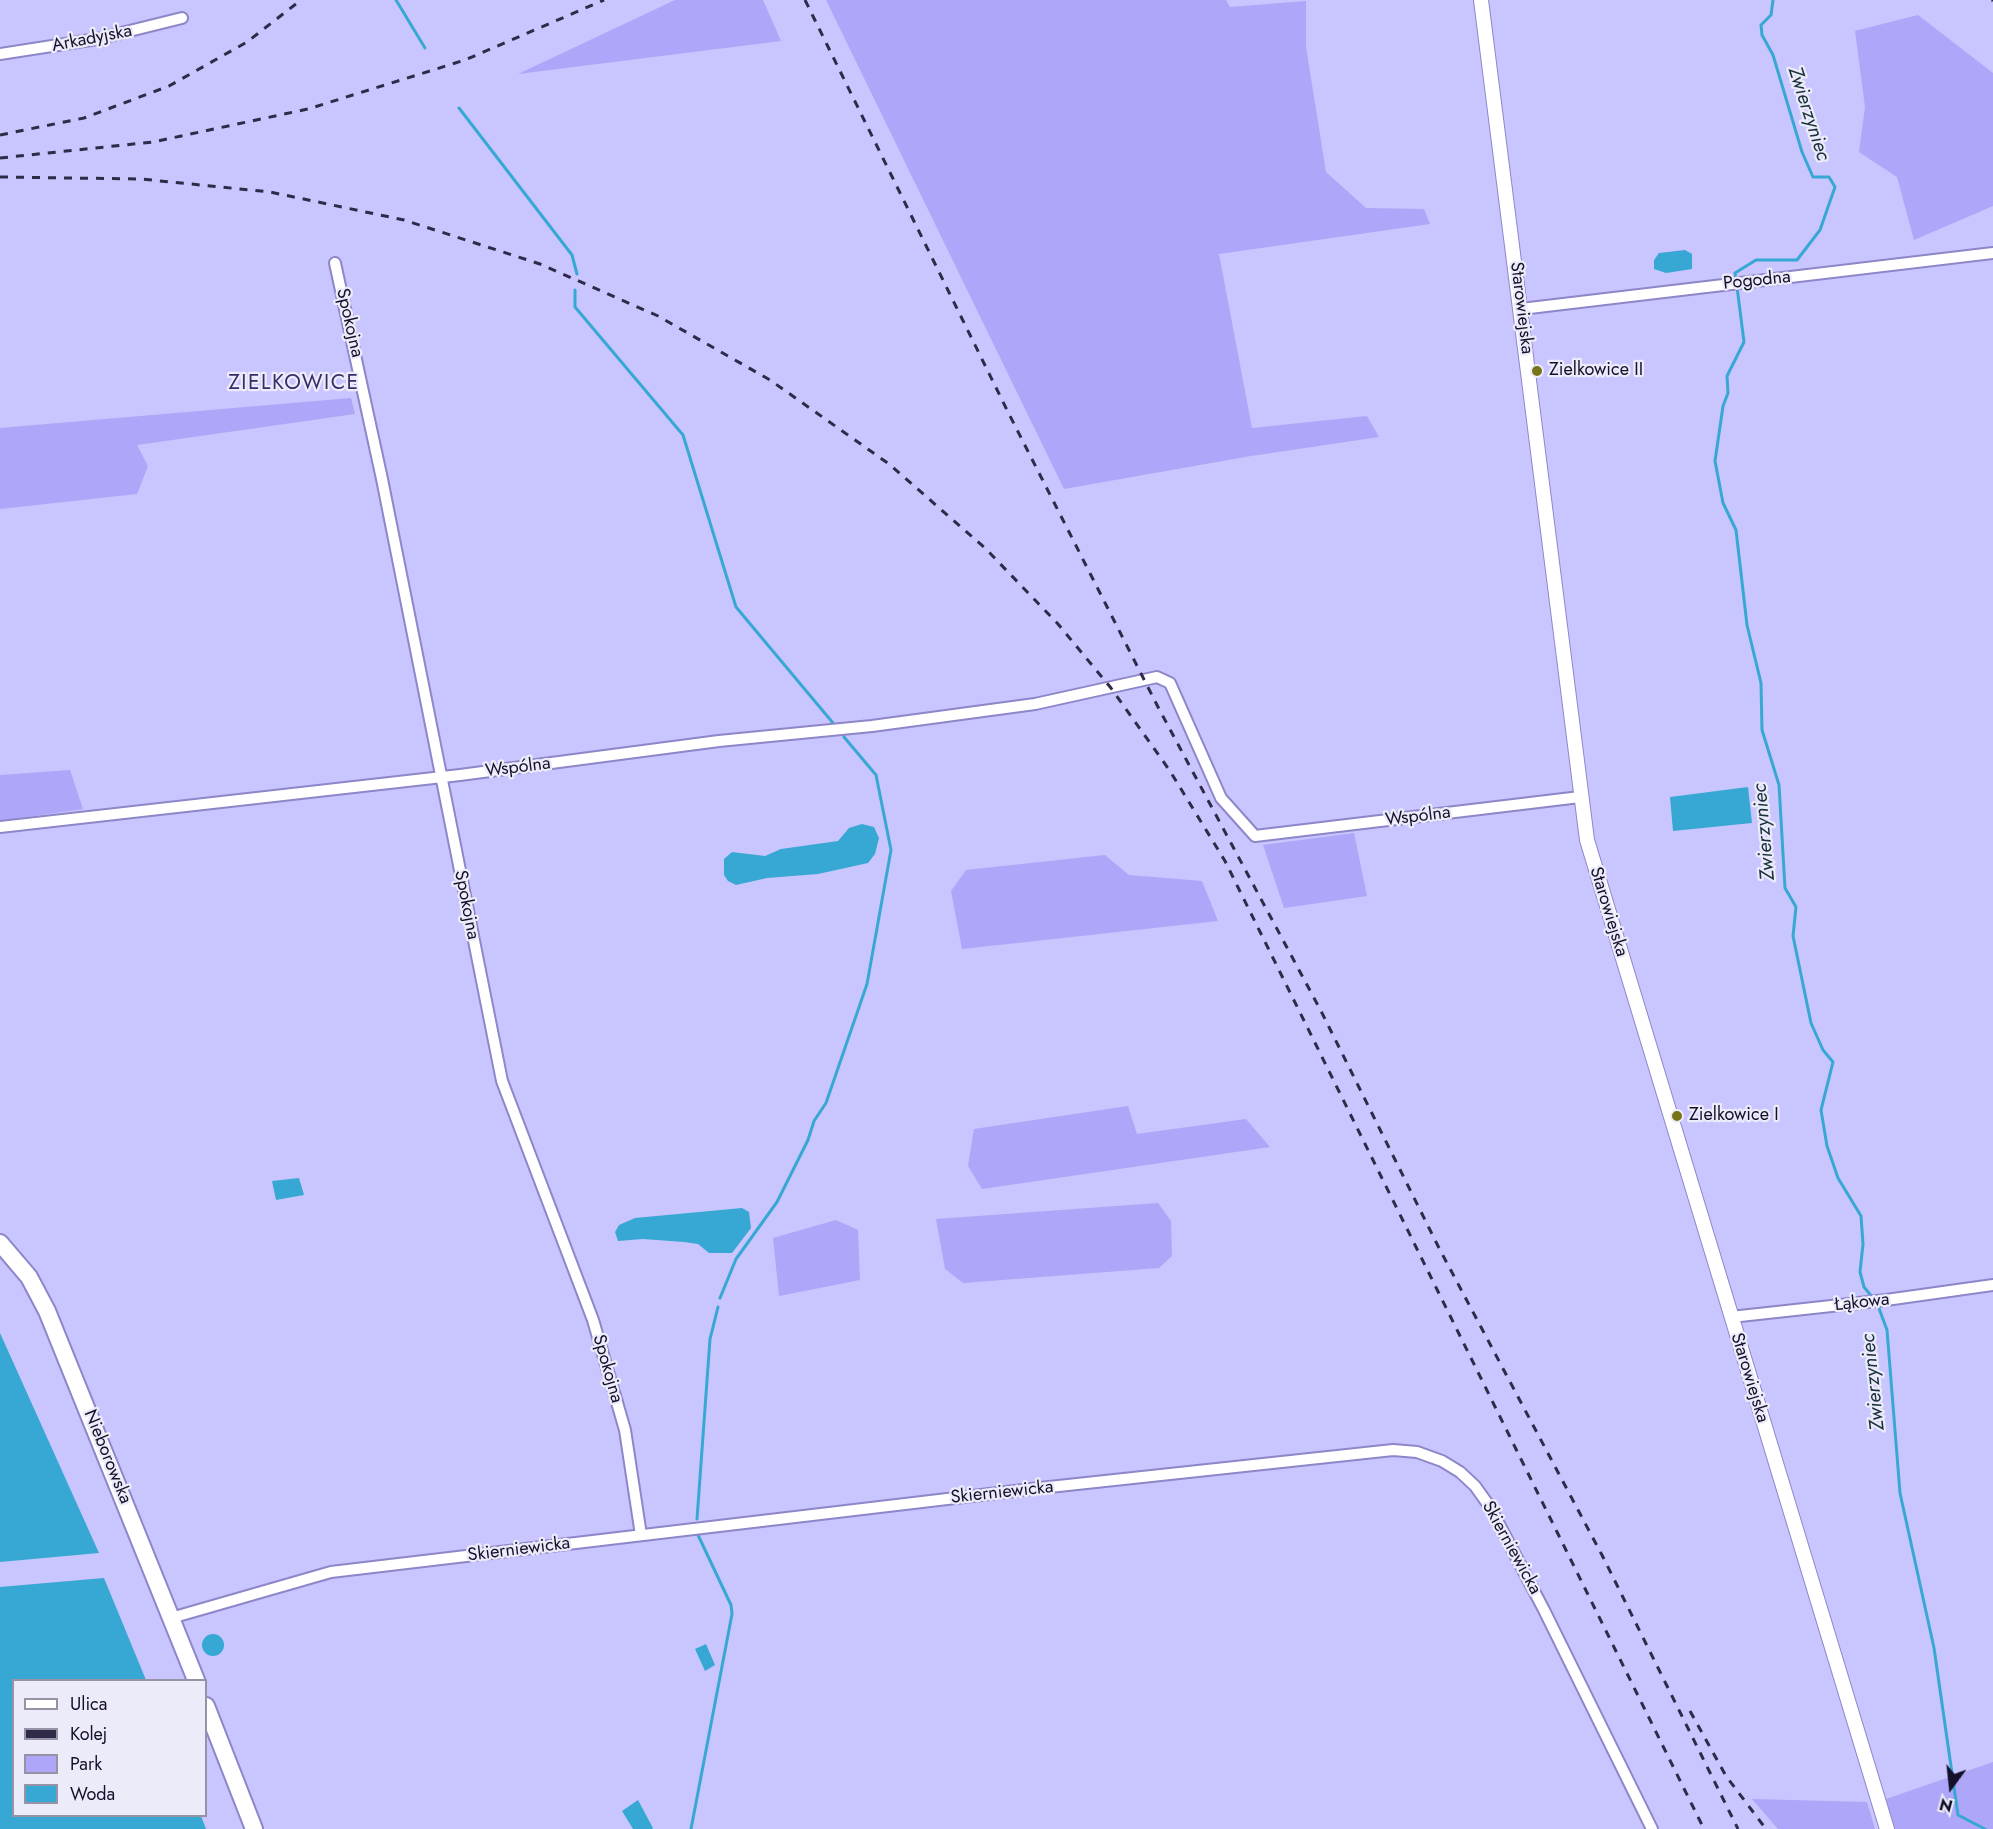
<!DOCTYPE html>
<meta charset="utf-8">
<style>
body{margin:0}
#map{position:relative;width:1993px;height:1829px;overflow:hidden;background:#c9c5fe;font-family:Jost,sans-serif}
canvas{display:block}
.legend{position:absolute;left:12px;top:1679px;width:195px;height:138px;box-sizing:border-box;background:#ecebfa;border:2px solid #9693a6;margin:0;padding:8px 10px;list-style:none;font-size:18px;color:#141029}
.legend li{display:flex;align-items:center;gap:12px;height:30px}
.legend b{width:30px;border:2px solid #9693a6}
.north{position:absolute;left:1921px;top:1757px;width:60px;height:60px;-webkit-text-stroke:4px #ecebfa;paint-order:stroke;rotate:195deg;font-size:16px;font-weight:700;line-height:24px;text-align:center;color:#141029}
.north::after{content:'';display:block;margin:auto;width:21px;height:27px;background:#141029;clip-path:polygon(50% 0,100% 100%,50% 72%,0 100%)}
</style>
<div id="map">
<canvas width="1993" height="1829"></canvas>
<ul class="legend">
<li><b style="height:8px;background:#fff"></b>Ulica</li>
<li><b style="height:8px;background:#2e2a48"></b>Kolej</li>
<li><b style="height:16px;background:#aea6f8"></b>Park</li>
<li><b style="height:16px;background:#37a8d3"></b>Woda</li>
</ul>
<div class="north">N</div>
</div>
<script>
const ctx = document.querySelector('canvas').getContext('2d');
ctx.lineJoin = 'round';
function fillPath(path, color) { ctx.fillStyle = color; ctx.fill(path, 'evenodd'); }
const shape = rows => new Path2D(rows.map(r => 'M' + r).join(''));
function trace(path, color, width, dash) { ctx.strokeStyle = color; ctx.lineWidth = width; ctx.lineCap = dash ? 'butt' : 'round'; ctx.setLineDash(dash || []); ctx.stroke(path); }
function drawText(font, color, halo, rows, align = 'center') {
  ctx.font = font + ' Jost,sans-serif'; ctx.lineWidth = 4.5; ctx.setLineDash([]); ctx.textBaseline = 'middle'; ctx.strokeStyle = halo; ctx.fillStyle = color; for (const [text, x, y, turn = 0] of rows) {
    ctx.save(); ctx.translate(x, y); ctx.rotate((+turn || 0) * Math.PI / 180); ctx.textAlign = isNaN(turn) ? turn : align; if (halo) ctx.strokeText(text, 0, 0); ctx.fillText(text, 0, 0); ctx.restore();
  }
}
fillPath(shape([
 [675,0,763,0,781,41,518,74],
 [826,0,1226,0,1230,7,1306,1,1306,47,1326,172,1366,208,1424,209,1430,224,1219,254,1252,428,1367,416,1379,437,1251,456,1064,489],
 [1918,15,1993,73,1993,206,1914,240,1897,177,1859,152,1865,107,1855,31],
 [351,398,355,414,137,445,148,466,137,494,0,509,0,428],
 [70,770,83,809,0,821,0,775],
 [1354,833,1367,896,1284,908,1263,845],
 [1105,855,1129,875,1202,881,1218,921,962,949,951,891,966,870],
 [1128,1106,1137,1134,1246,1119,1270,1147,982,1189,968,1166,974,1129],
 [1158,1203,1171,1221,1172,1256,1159,1268,963,1283,945,1269,936,1219],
 [836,1220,858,1230,860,1280,779,1296,773,1238],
 [1993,1762,1993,1829,1895,1829,1886,1799],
 [1752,1799,1867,1802,1875,1829,1778,1829]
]), '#aea6f8');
fillPath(shape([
 [1685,250,1692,254,1692,269,1666,273,1654,269,1654,260,1659,253],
 [1748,787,1752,823,1673,831,1670,797],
 [862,824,874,827,879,838,875,854,868,863,818,874,767,878,736,885,728,881,724,875,724,859,732,852,765,856,781,849,838,841,849,828],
 [299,1178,304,1195,276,1200,272,1181],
 [742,1208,749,1212,751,1228,732,1253,709,1253,698,1244,684,1242,643,1239,618,1241,615,1232,619,1225,635,1218],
 [0,1333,99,1553,0,1562],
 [104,1578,146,1680,14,1680,14,1816,201,1816,206,1829,0,1829,0,1587],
 '202 1645a11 11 0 1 1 22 0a11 11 0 1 1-22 0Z',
 [706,1644,715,1665,705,1671,695,1649],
 [638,1800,653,1828,652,1829,633,1829,622,1811]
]), '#37a8d3');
trace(shape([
 [396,0,425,48],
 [459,108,572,255,577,274],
 [1736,280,1735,273,1756,260,1797,260,1820,230,1835,187,1829,177,1813,177,1802,152,1773,55,1762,35,1761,25,1771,15,1773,0],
 [1737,287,1744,342,1727,376,1728,393,1723,406,1715,461,1723,503,1736,530,1747,625,1761,683,1762,730,1779,785,1785,888,1796,907,1793,936,1811,1023,1823,1050,1833,1062,1821,1110,1827,1146,1838,1178,1861,1216,1863,1244,1860,1272,1864,1287,1873,1298],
 [575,290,575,307,683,435,736,607,833,723],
 [720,1298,736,1259,777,1202,808,1140,814,1121,826,1103,867,984,891,850,876,775,844,737],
 [1877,1303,1887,1330,1900,1493,1934,1648,1958,1815,1985,1829],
 [697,1519,710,1339,718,1307],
 [691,1829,732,1614,731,1605,698,1535]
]), '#37a8d3', 3);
const minor = shape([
 [0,54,97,39,182,18],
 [335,263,382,479,502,1081,593,1320,625,1430,641,1535],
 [1521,309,1993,253],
 [0,827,460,775,719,741,872,726,1035,704,1157,677,1170,683,1221,798,1255,836,1580,797],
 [1731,1317,1886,1300,1993,1285],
 [171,1618,331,1572,1040,1488,1393,1450,1417,1452,1442,1461,1460,1472,1475,1486,1490,1507,1544,1610,1652,1829]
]);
const tertiary = shape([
 [1481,0,1587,840,1887,1829]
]);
const primary = shape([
 [0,1243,29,1277,47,1311,196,1680],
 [206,1706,254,1829]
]);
trace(minor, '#8d86c9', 14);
trace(tertiary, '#8d86c9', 16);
trace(primary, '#8d86c9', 20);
trace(minor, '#fff', 10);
trace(tertiary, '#fff', 14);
trace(primary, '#fff', 16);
trace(shape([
 [805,0,1008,412,1158,707,1321,1011,1439,1248,1603,1557,1738,1829],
 [1992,0,1993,1],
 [0,135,84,118,169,86,247,42,301,0],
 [0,158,153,142,308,109,465,60,604,0],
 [0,177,141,179,270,192,404,220,540,264,658,316,770,380,889,464,985,548,1058,624,1111,688,1170,771,1225,861,1704,1829],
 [1690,1711,1726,1776,1766,1829]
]), '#2e2a48', 3, [8, 8]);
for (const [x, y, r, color] of [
 [1537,371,6,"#767419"],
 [1677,1116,6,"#767419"]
]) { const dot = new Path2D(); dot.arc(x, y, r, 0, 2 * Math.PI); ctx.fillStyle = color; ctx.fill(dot); trace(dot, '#ecebfa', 2); }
drawText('18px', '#141029', '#ecebfa', [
 ["Arkadyjska",92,39,-11],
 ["Pogodna",1757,281,-6],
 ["Starowiejska",1521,308,83],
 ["Spokojna",349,323,77],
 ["Wspólna",518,768,-7],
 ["Wspólna",1418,817,-7],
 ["Spokojna",466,905,79],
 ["Starowiejska",1608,912,73],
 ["Łąkowa",1862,1303,-6],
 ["Spokojna",607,1369,74],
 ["Starowiejska",1749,1378,73],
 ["Nieborowska",107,1457,68],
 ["Skierniewicka",1002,1493,-6],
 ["Skierniewicka",1511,1548,61],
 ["Skierniewicka",519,1550,-7]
]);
drawText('18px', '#141029', '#ecebfa', [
 ["Zielkowice II",1549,371],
 ["Zielkowice I",1689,1116]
], 'left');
drawText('italic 20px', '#19313c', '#ecebfa', [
 ["Zwierzyniec",1808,114,72],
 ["Zwierzyniec",1765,832,-95],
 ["Zwierzyniec",1874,1382,-96]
]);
ctx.letterSpacing = '1.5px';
drawText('21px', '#372d68', '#ecebfa', [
 ["ZIELKOWICE",294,384]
]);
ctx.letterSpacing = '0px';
</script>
